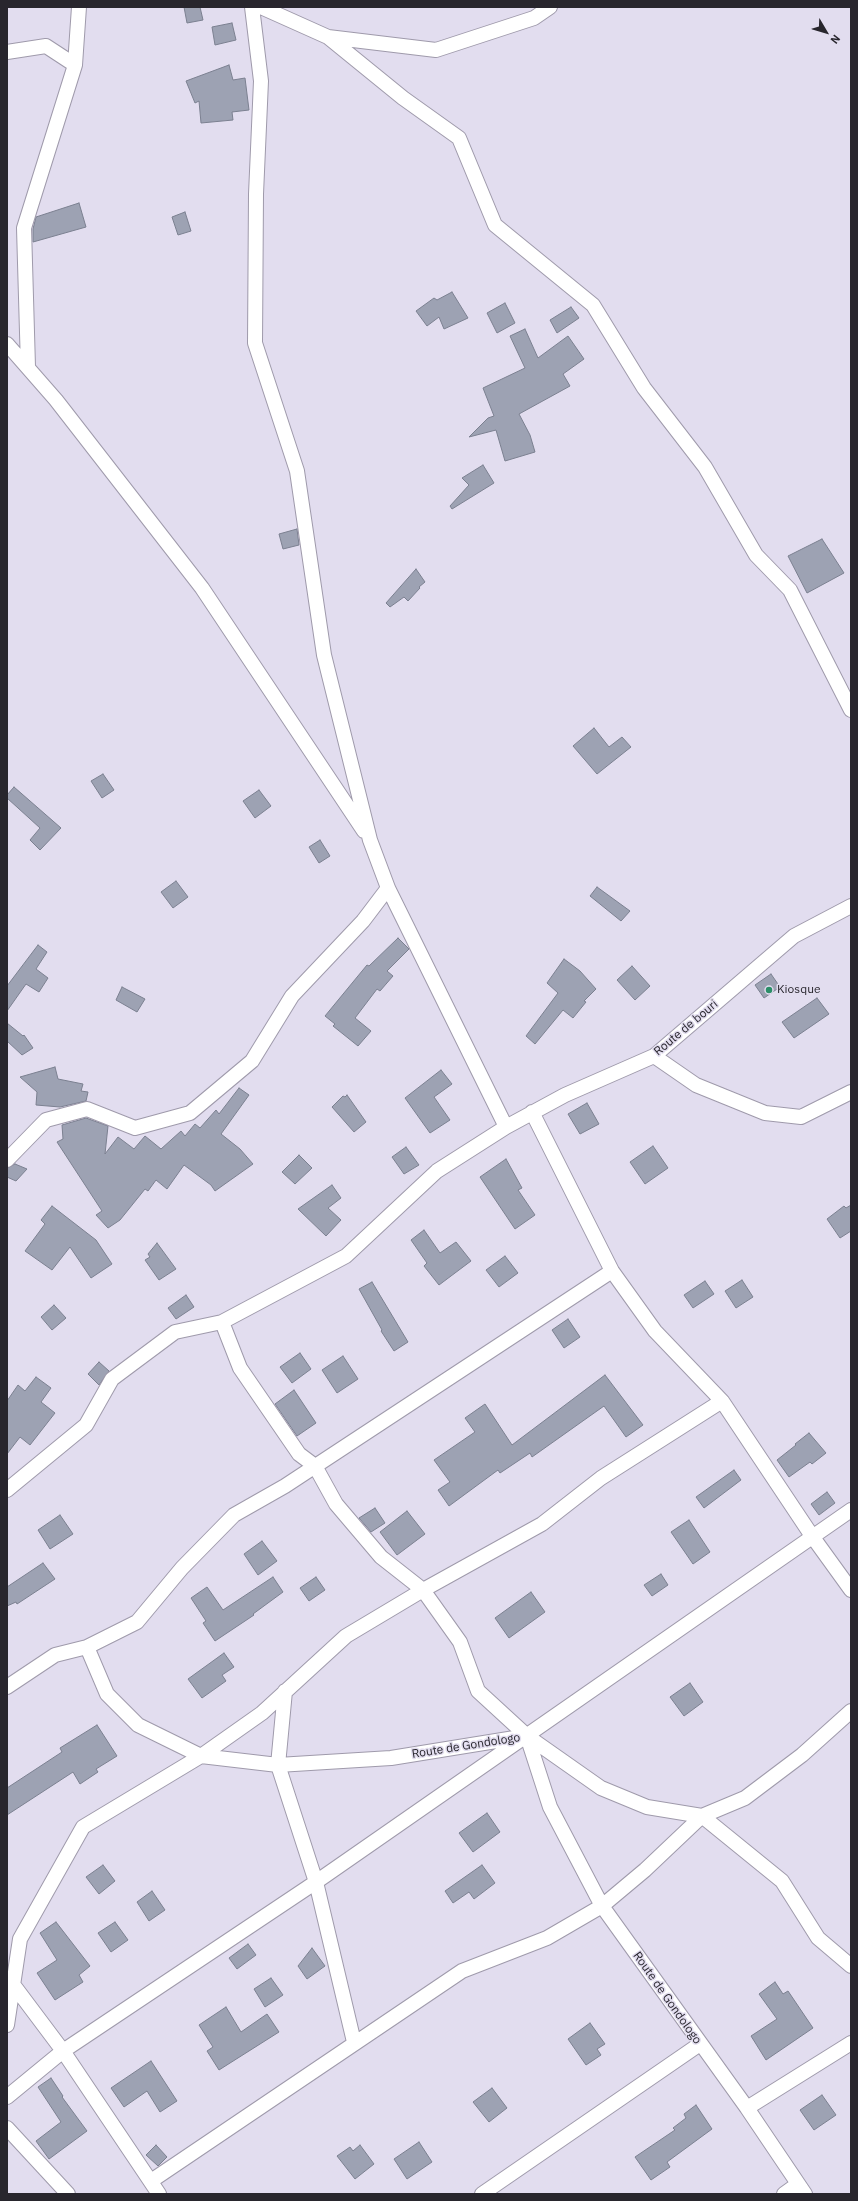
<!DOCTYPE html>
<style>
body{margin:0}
#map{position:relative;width:858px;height:2201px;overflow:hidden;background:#e2ddef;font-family:"IBM Plex Sans",sans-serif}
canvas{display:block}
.frame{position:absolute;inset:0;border:8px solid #28262d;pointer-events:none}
.north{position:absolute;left:806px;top:12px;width:40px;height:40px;-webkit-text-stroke:3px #e2ddef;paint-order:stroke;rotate:128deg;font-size:11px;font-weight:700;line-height:16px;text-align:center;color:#28262d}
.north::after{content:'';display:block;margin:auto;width:14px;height:18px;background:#28262d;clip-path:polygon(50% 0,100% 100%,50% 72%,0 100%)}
</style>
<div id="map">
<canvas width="858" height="2201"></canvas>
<div class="frame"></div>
<div class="north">N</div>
</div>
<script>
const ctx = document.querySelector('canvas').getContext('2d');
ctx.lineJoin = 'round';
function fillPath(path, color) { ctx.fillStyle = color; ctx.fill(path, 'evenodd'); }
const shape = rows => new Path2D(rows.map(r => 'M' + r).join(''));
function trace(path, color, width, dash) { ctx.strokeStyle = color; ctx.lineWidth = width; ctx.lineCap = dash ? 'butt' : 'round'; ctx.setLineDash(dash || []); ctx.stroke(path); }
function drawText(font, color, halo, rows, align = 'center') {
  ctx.font = font + ' "IBM Plex Sans",sans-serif'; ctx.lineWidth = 3; ctx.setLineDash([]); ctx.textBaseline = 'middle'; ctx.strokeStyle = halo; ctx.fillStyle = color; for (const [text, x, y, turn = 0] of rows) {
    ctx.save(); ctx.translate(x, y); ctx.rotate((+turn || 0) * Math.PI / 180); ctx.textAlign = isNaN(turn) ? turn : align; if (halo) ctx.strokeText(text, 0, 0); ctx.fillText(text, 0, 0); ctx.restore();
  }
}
const building = shape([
 [184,7,200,7,203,20,187,23,184,7],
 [232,23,236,40,215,45,212,27,232,23],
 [229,65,233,80,245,78,249,110,232,112,233,120,201,123,199,101,195,103,186,81,229,65],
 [79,203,86,227,33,242,33,229,36,217,79,203],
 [185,212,191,231,178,235,172,217,185,212],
 [452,292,468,318,444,329,439,317,427,326,416,311,434,298,437,300,452,292],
 [505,303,515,323,497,333,487,313,505,303],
 [571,307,579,318,557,333,550,320,571,307],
 [525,329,538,358,568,336,584,359,563,374,570,386,519,414,530,435,535,452,505,461,496,430,469,437,488,418,494,416,483,388,525,368,510,336,525,329],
 [483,465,494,483,452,509,450,506,469,485,462,478,483,465],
 [297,529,299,545,283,549,279,534,297,529],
 [822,539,844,573,807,593,788,556,822,539],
 [416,569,425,582,419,587,420,588,408,601,404,597,390,607,386,603,416,569],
 [594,728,609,747,622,737,631,747,597,774,573,746,594,728],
 [103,774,114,790,102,798,91,781,103,774],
 [14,787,61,828,40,850,30,840,40,828,7,798,7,795,14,787],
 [259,790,271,806,255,818,243,801,259,790],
 [320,840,330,856,319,863,309,847,320,840],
 [176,881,188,897,173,908,161,892,176,881],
 [597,887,630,911,621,921,590,896,597,887],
 [398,938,409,949,387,971,393,976,380,991,377,989,355,1018,371,1031,358,1046,333,1026,335,1024,325,1016,367,965,369,966,398,938],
 [38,945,47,952,36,969,48,978,39,992,26,984,7,1011,7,986,38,945],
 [564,959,580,971,596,989,584,1001,586,1002,573,1018,563,1010,535,1044,526,1036,558,993,547,983,564,959],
 [632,966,650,986,635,1000,617,980,632,966],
 [771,974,780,987,764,998,755,985,771,974],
 [122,987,145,999,137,1012,116,1000,122,987],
 [817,998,829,1014,794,1038,782,1022,817,998],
 [7,1023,23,1036,24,1035,33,1048,22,1055,7,1041,7,1023],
 [55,1067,58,1079,83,1084,81,1091,88,1092,86,1101,60,1107,36,1105,37,1092,20,1077,55,1067],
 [441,1070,452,1084,434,1097,450,1120,430,1133,405,1098,441,1070],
 [239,1088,249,1095,221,1134,240,1149,253,1164,215,1191,211,1185,184,1165,167,1189,156,1180,148,1191,145,1189,120,1220,108,1228,96,1215,102,1211,57,1142,63,1139,62,1125,86,1118,108,1126,105,1154,118,1137,134,1149,145,1136,161,1149,181,1131,185,1136,195,1124,200,1128,216,1110,219,1114,239,1088],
 [347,1095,366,1122,354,1132,332,1107,343,1096,345,1097,347,1095],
 [587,1103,599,1124,580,1134,568,1114,587,1103],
 [653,1146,668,1168,645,1184,630,1162,653,1146],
 [406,1147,419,1165,404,1174,392,1157,406,1147],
 [299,1155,312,1168,295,1184,282,1172,299,1155],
 [506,1159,522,1188,518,1190,535,1215,515,1229,480,1177,506,1159],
 [15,1164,27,1169,16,1181,7,1177,7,1168,15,1164],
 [332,1185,341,1198,328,1208,341,1220,326,1236,298,1209,332,1185],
 [851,1205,851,1231,840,1238,827,1219,844,1206,846,1208,851,1205],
 [52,1206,96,1240,112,1264,91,1278,70,1247,52,1270,25,1251,45,1224,41,1220,52,1206],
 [424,1230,440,1253,456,1242,471,1261,439,1285,424,1266,427,1263,411,1240,424,1230],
 [157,1243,176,1269,159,1280,145,1260,150,1257,148,1254,157,1243],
 [505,1256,518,1273,499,1287,486,1270,505,1256],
 [742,1280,753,1297,736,1308,725,1291,742,1280],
 [705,1281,714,1294,693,1308,684,1295,705,1281],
 [372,1282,408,1342,394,1351,381,1331,382,1330,359,1289,372,1282],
 [186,1295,194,1307,176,1319,168,1308,186,1295],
 [54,1305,66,1318,52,1330,41,1317,54,1305],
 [568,1319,580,1337,564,1348,552,1330,568,1319],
 [300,1353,311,1369,292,1383,280,1367,300,1353],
 [343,1356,358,1379,337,1393,322,1370,343,1356],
 [99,1362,109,1371,99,1385,88,1374,99,1362],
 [605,1375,643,1425,626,1437,604,1406,532,1457,530,1453,500,1473,498,1470,449,1506,438,1490,450,1482,434,1460,475,1432,465,1418,485,1404,512,1445,605,1375],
 [36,1377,51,1388,41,1402,55,1413,30,1445,20,1437,7,1454,7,1401,18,1385,25,1391,36,1377],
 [294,1390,316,1423,297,1436,275,1404,294,1390],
 [809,1433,826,1453,812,1464,810,1462,789,1477,777,1460,796,1445,795,1444,809,1433],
 [734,1470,741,1480,704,1508,696,1497,734,1470],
 [827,1492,835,1503,819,1515,811,1504,827,1492],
 [375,1508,385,1523,371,1532,359,1518,375,1508],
 [407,1511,425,1534,397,1555,380,1532,407,1511],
 [60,1515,73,1534,50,1549,38,1530,60,1515],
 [689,1520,710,1552,693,1564,671,1532,689,1520],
 [262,1541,277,1561,258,1575,244,1554,262,1541],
 [43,1563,55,1579,17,1604,16,1602,7,1606,7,1587,43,1563],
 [661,1574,668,1585,652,1596,644,1585,661,1574],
 [273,1577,283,1592,253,1614,254,1615,215,1641,203,1623,206,1621,191,1598,207,1587,223,1610,273,1577],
 [316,1577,325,1590,309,1601,300,1588,316,1577],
 [531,1592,545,1612,509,1638,495,1618,531,1592],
 [224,1653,234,1667,222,1675,226,1681,202,1698,188,1679,224,1653],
 [690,1683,703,1702,684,1716,670,1697,690,1683],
 [97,1725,117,1756,96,1769,98,1772,80,1784,73,1772,7,1815,7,1788,62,1752,60,1748,97,1725],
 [487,1813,500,1832,473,1852,459,1833,487,1813],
 [103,1865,115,1881,99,1894,86,1877,103,1865],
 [482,1865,495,1883,474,1899,469,1892,453,1903,445,1891,482,1865],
 [152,1891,165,1910,149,1921,137,1902,152,1891],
 [56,1922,90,1966,79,1975,83,1982,55,2000,37,1973,57,1960,40,1933,56,1922],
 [115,1922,128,1940,111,1952,98,1933,115,1922],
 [248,1944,256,1955,237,1969,229,1958,248,1944],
 [312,1948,325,1966,307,1979,298,1966,312,1948],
 [271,1978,283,1995,265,2007,254,1989,271,1978],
 [775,1982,783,1994,788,1991,813,2028,766,2060,751,2036,777,2019,759,1994,775,1982],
 [226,2007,241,2032,267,2014,279,2032,219,2070,207,2051,213,2047,199,2025,226,2007],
 [590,2023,605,2044,597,2049,601,2055,586,2065,568,2039,590,2023],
 [151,2061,177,2101,160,2112,147,2091,124,2107,111,2088,151,2061],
 [51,2078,63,2096,62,2097,87,2131,49,2159,36,2141,61,2122,38,2087,51,2078],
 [492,2088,507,2108,489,2122,473,2102,492,2088],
 [822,2095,836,2115,814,2130,800,2110,822,2095],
 [696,2105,712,2129,667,2162,670,2167,651,2180,635,2157,675,2130,673,2128,686,2118,684,2114,696,2105],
 [419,2142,432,2162,407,2179,394,2159,419,2142],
 [156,2145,167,2157,158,2166,146,2155,156,2145],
 [360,2145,374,2164,355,2179,337,2156,350,2147,353,2151,360,2145]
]);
fillPath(building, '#9da2b3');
trace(building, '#7b8090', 1);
const street = shape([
 [252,7,261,81,256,194,255,343,297,471,324,655,370,840,388,888,506,1127],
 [261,7,328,37,436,50,534,18,550,7],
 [328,37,403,98,459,138,495,225,593,305,644,388,705,467,756,555,790,590,851,710],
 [7,52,46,46,75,65,24,228,28,367],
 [75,65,79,7],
 [7,344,56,400,202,588,364,831],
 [654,1056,696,1085,765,1113,801,1117,851,1092],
 [532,1112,612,1271,655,1331,722,1401,812,1536,851,1590],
 [7,1160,46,1120,87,1109,135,1128,190,1113,252,1061,292,996,363,921,388,888],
 [222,1322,240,1368,299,1454,315,1466,336,1504,381,1557,423,1590,460,1642,478,1691,527,1736,601,1788,647,1807,702,1816,782,1881,818,1938,851,1966],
 [7,1490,86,1425,112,1379,175,1332,222,1322,346,1256,437,1171,506,1127,565,1095,654,1056,794,936,851,906],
 [87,1647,107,1694,138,1725,201,1756,278,1765,391,1758,527,1736,550,1807,602,1906,747,2108,805,2194],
 [7,1687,55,1655,87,1647,137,1622,182,1568,234,1515,285,1486,612,1271],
 [285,1691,278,1765,316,1882,354,2042],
 [12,1983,63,2051,159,2194],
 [7,2025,20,1939,83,1827,201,1756,262,1713,346,1636,423,1590,542,1524,601,1478,722,1401],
 [7,2097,63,2051,316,1882,851,1510],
 [747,2108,851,2043],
 [7,2128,68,2194],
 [151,2181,462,1971,547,1938,602,1906,645,1870,702,1816,745,1798,802,1755,851,1711],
 [482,2194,700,2044],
 [784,2194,798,2184]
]);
trace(street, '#9f9aab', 16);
trace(street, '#fff', 14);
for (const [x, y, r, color] of [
 [769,990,4,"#2b8e68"]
]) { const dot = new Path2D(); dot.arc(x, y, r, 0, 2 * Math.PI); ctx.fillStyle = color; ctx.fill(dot); trace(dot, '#e2ddef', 1.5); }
drawText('12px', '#28262d', '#e2ddef', [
 ["Kiosque",777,990]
], 'left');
drawText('12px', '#28262d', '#e2ddef', [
 ["Route de bouri",686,1028,-40],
 ["Route de Gondologo",466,1746,-9],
 ["Route de Gondologo",667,1998,55]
]);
</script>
